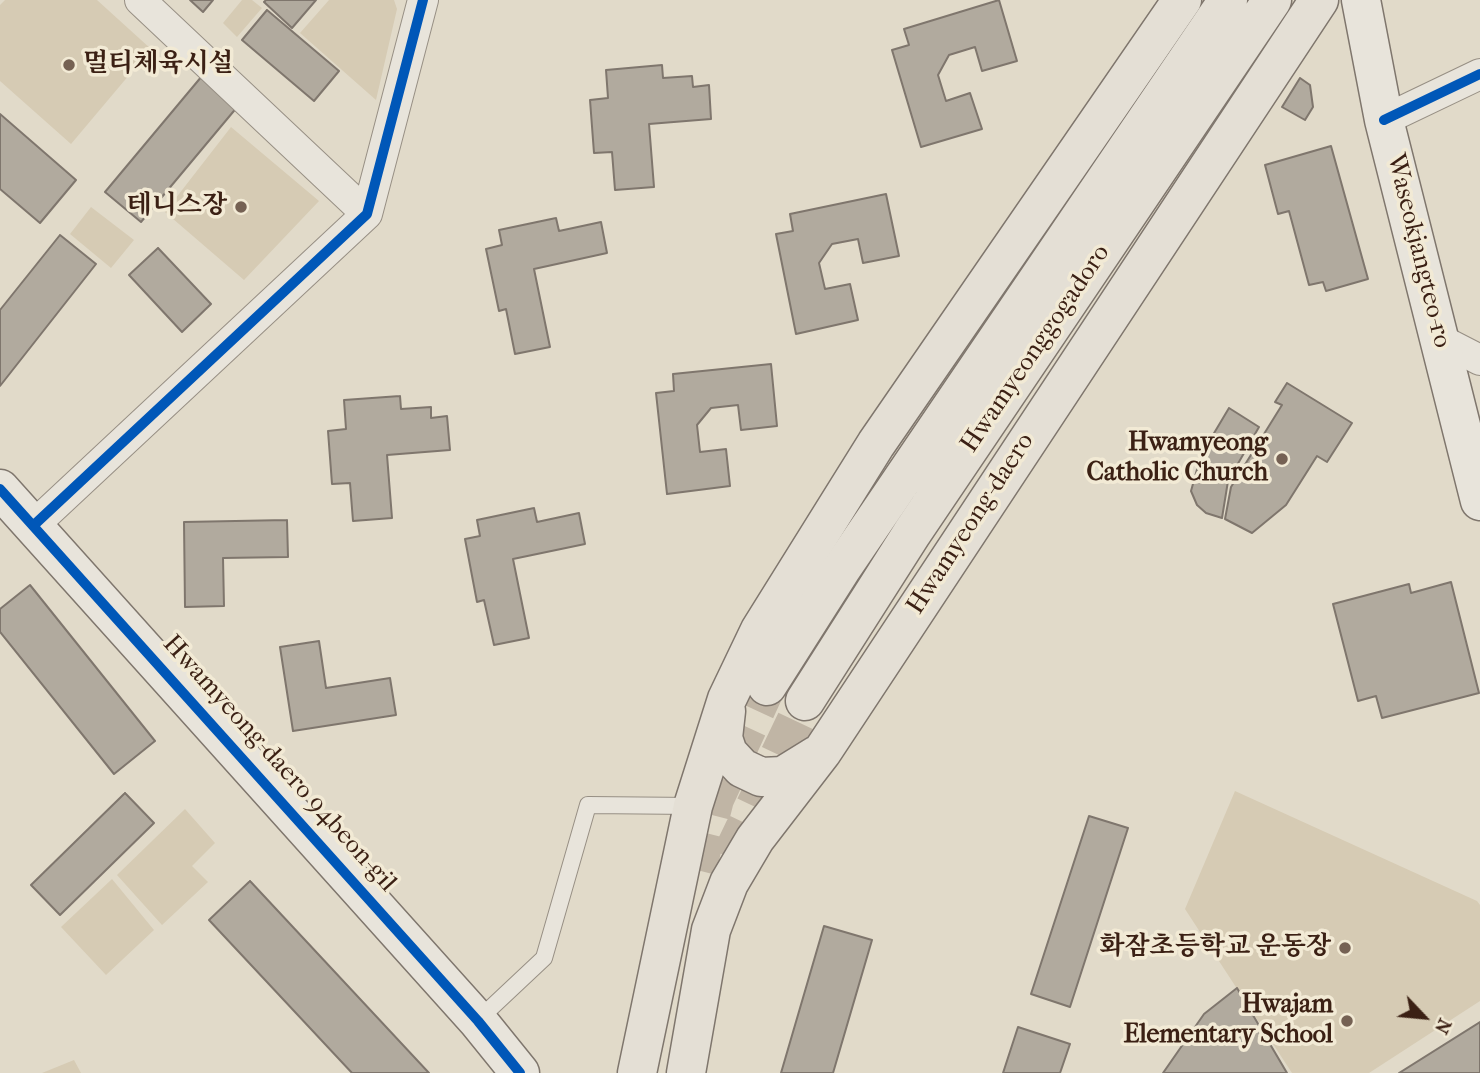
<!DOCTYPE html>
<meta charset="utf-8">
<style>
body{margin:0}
#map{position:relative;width:1480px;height:1073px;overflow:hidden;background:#e1dac9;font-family:"IM FELL French Canon",serif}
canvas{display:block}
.north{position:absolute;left:1389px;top:982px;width:70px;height:70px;-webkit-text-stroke:5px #f2ead5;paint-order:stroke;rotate:116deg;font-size:19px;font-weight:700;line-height:28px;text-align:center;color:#3b2014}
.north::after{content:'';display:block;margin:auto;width:24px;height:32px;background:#3b2014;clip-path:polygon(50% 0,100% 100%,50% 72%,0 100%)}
</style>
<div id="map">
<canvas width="1480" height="1073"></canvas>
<div class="north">N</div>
</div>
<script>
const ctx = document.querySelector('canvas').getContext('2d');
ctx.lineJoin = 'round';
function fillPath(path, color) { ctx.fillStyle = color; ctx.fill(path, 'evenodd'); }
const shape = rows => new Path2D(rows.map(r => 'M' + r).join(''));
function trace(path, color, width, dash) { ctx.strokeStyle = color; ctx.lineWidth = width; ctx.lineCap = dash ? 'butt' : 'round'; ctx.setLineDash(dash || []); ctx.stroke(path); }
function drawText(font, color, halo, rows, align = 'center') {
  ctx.font = font + ' "IM FELL French Canon","Noto Serif KR",serif'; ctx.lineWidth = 7; ctx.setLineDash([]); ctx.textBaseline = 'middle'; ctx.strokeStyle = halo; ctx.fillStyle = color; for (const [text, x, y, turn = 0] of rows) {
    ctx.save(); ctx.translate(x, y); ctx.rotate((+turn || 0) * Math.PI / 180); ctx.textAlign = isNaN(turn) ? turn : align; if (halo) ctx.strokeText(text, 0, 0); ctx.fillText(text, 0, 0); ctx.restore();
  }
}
fillPath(shape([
 [5,0,97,0,151,49,71,144,0,81,0,5],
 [242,0,252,0,262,8,237,37,223,23],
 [329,0,394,0,397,9,376,100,300,33],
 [231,127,319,201,244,280,165,212],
 [91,207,134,240,111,268,70,234],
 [1235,791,1477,901,1480,905,1480,1001,1369,1073,1292,1073,1185,909],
 [185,809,215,843,192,866,208,882,162,925,117,875],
 [112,879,154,930,106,975,61,927],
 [74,1060,81,1073,42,1073]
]), '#d6cbb4');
const building = shape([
 [190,0,213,0,203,12,190,0],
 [266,0,316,0,292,28,264,2,266,0],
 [999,0,1017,61,982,71,975,47,949,55,938,75,946,101,970,93,982,129,921,147,892,50,909,45,904,29,999,0],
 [267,10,339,71,314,101,242,40,267,10],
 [662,65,663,78,692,76,693,87,709,85,711,119,649,124,654,187,615,190,612,152,594,153,590,100,608,98,606,70,662,65],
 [202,76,238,106,141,222,105,192,202,76],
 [1300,78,1310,85,1313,107,1305,120,1282,107,1300,78],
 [0,114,76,180,40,223,0,189,0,114],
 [1331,146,1368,279,1326,291,1323,282,1309,285,1289,211,1278,214,1265,165,1331,146],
 [886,194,899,256,863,263,858,239,832,244,819,263,825,289,850,284,858,320,796,334,776,234,793,231,790,214,886,194],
 [556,218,559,231,601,222,607,253,534,269,550,347,515,354,506,309,499,311,486,249,502,245,499,230,556,218],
 [60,235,96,264,0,386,0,310,60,235],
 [158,248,211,304,182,332,129,275,158,248],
 [771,364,777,426,741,430,738,405,711,408,697,425,700,452,726,449,730,486,667,494,656,393,674,391,673,374,771,364],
 [1287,383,1352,423,1327,462,1317,456,1286,505,1252,533,1225,519,1231,487,1282,405,1275,402,1287,383],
 [400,396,401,409,431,407,431,418,447,416,450,450,387,455,392,518,353,521,350,483,332,484,328,431,346,429,344,400,400,396],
 [1229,408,1259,427,1228,481,1222,518,1206,513,1197,505,1191,491,1201,455,1229,408],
 [534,508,537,522,579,513,585,544,513,559,529,638,494,645,484,600,477,602,465,539,480,536,477,520,534,508],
 [287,520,288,557,223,558,224,606,185,607,184,522,287,520],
 [1451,582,1479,693,1382,718,1376,696,1358,701,1333,604,1409,584,1411,593,1451,582],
 [30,585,155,741,114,774,0,632,0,609,30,585],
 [319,641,326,688,390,678,396,715,293,731,280,647,319,641],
 [125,793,154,823,60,915,31,885,125,793],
 [1089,816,1128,828,1070,1007,1031,994,1089,816],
 [250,881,429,1073,352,1073,209,920,250,881],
 [824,926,872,940,833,1073,781,1073,824,926],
 [1237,988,1287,1073,1163,1073,1204,1014,1237,988],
 [1480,1022,1480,1073,1399,1073,1480,1022],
 [1018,1027,1070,1044,1060,1073,1003,1073,1018,1027]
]);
fillPath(building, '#b1aa9e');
trace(building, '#7f766d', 2);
trace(shape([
 [730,858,805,701],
 [697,870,715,799,767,686]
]), '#c0b5a5', 38, [38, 19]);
const lane = shape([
 [478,1020,544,958,588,805,693,806]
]);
const street = shape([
 [140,0,367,214],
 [1384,120,1480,74],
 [1441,340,1480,360],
 [34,525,367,214,423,0]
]);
const secondary = shape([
 [1361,0,1384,120,1480,501],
 [0,489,478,1021,520,1073]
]);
const primary = shape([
 [726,711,723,738,728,753,742,768,761,777,783,776,817,755],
 [637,1073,693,806,727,699,760,630,876,444,1182,0],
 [686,1073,711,930,729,883,755,839,822,752,1319,0]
]);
const highway = shape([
 [767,686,842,568,1228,0],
 [805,701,912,533,1272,0]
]);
trace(lane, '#978f84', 18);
trace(street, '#978f84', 32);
trace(secondary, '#7f766d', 41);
trace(primary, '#7f766d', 41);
trace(highway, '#7f766d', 41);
trace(lane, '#e8e4db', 16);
trace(street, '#e8e4db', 30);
trace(secondary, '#e8e4db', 38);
trace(primary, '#e4dfd5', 38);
trace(highway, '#e4dfd5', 38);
trace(shape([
 [1384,120,1480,74],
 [0,489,478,1021,520,1073],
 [34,525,367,214,423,0]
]), '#0057b8', 10);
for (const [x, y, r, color] of [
 [69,65,7,"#756153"],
 [241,207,7,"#756153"],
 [1282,459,7,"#756153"],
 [1345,948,7,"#756153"],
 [1347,1021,7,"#756153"]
]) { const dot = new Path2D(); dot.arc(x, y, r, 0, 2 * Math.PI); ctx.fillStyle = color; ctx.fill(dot); trace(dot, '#f2ead5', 2.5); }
drawText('bold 26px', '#3b2014', '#f2ead5', [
 ["멀티체육시설",83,65,"left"],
 ["테니스장",227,207],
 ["Hwamyeong",1268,444],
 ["Catholic Church",1268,474],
 ["화잠초등학교 운동장",1331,948],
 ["Hwajam",1333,1006],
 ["Elementary School",1333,1036]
], 'right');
drawText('26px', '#3b2014', '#f2ead5', [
 ["Waseokjangteo-ro",1418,251,76],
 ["Hwamyeonggogadoro",1036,349,-56],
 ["Hwamyeong-daero",971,524,-57],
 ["Hwamyeong-daero 94beon-gil",279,764,48]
]);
</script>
